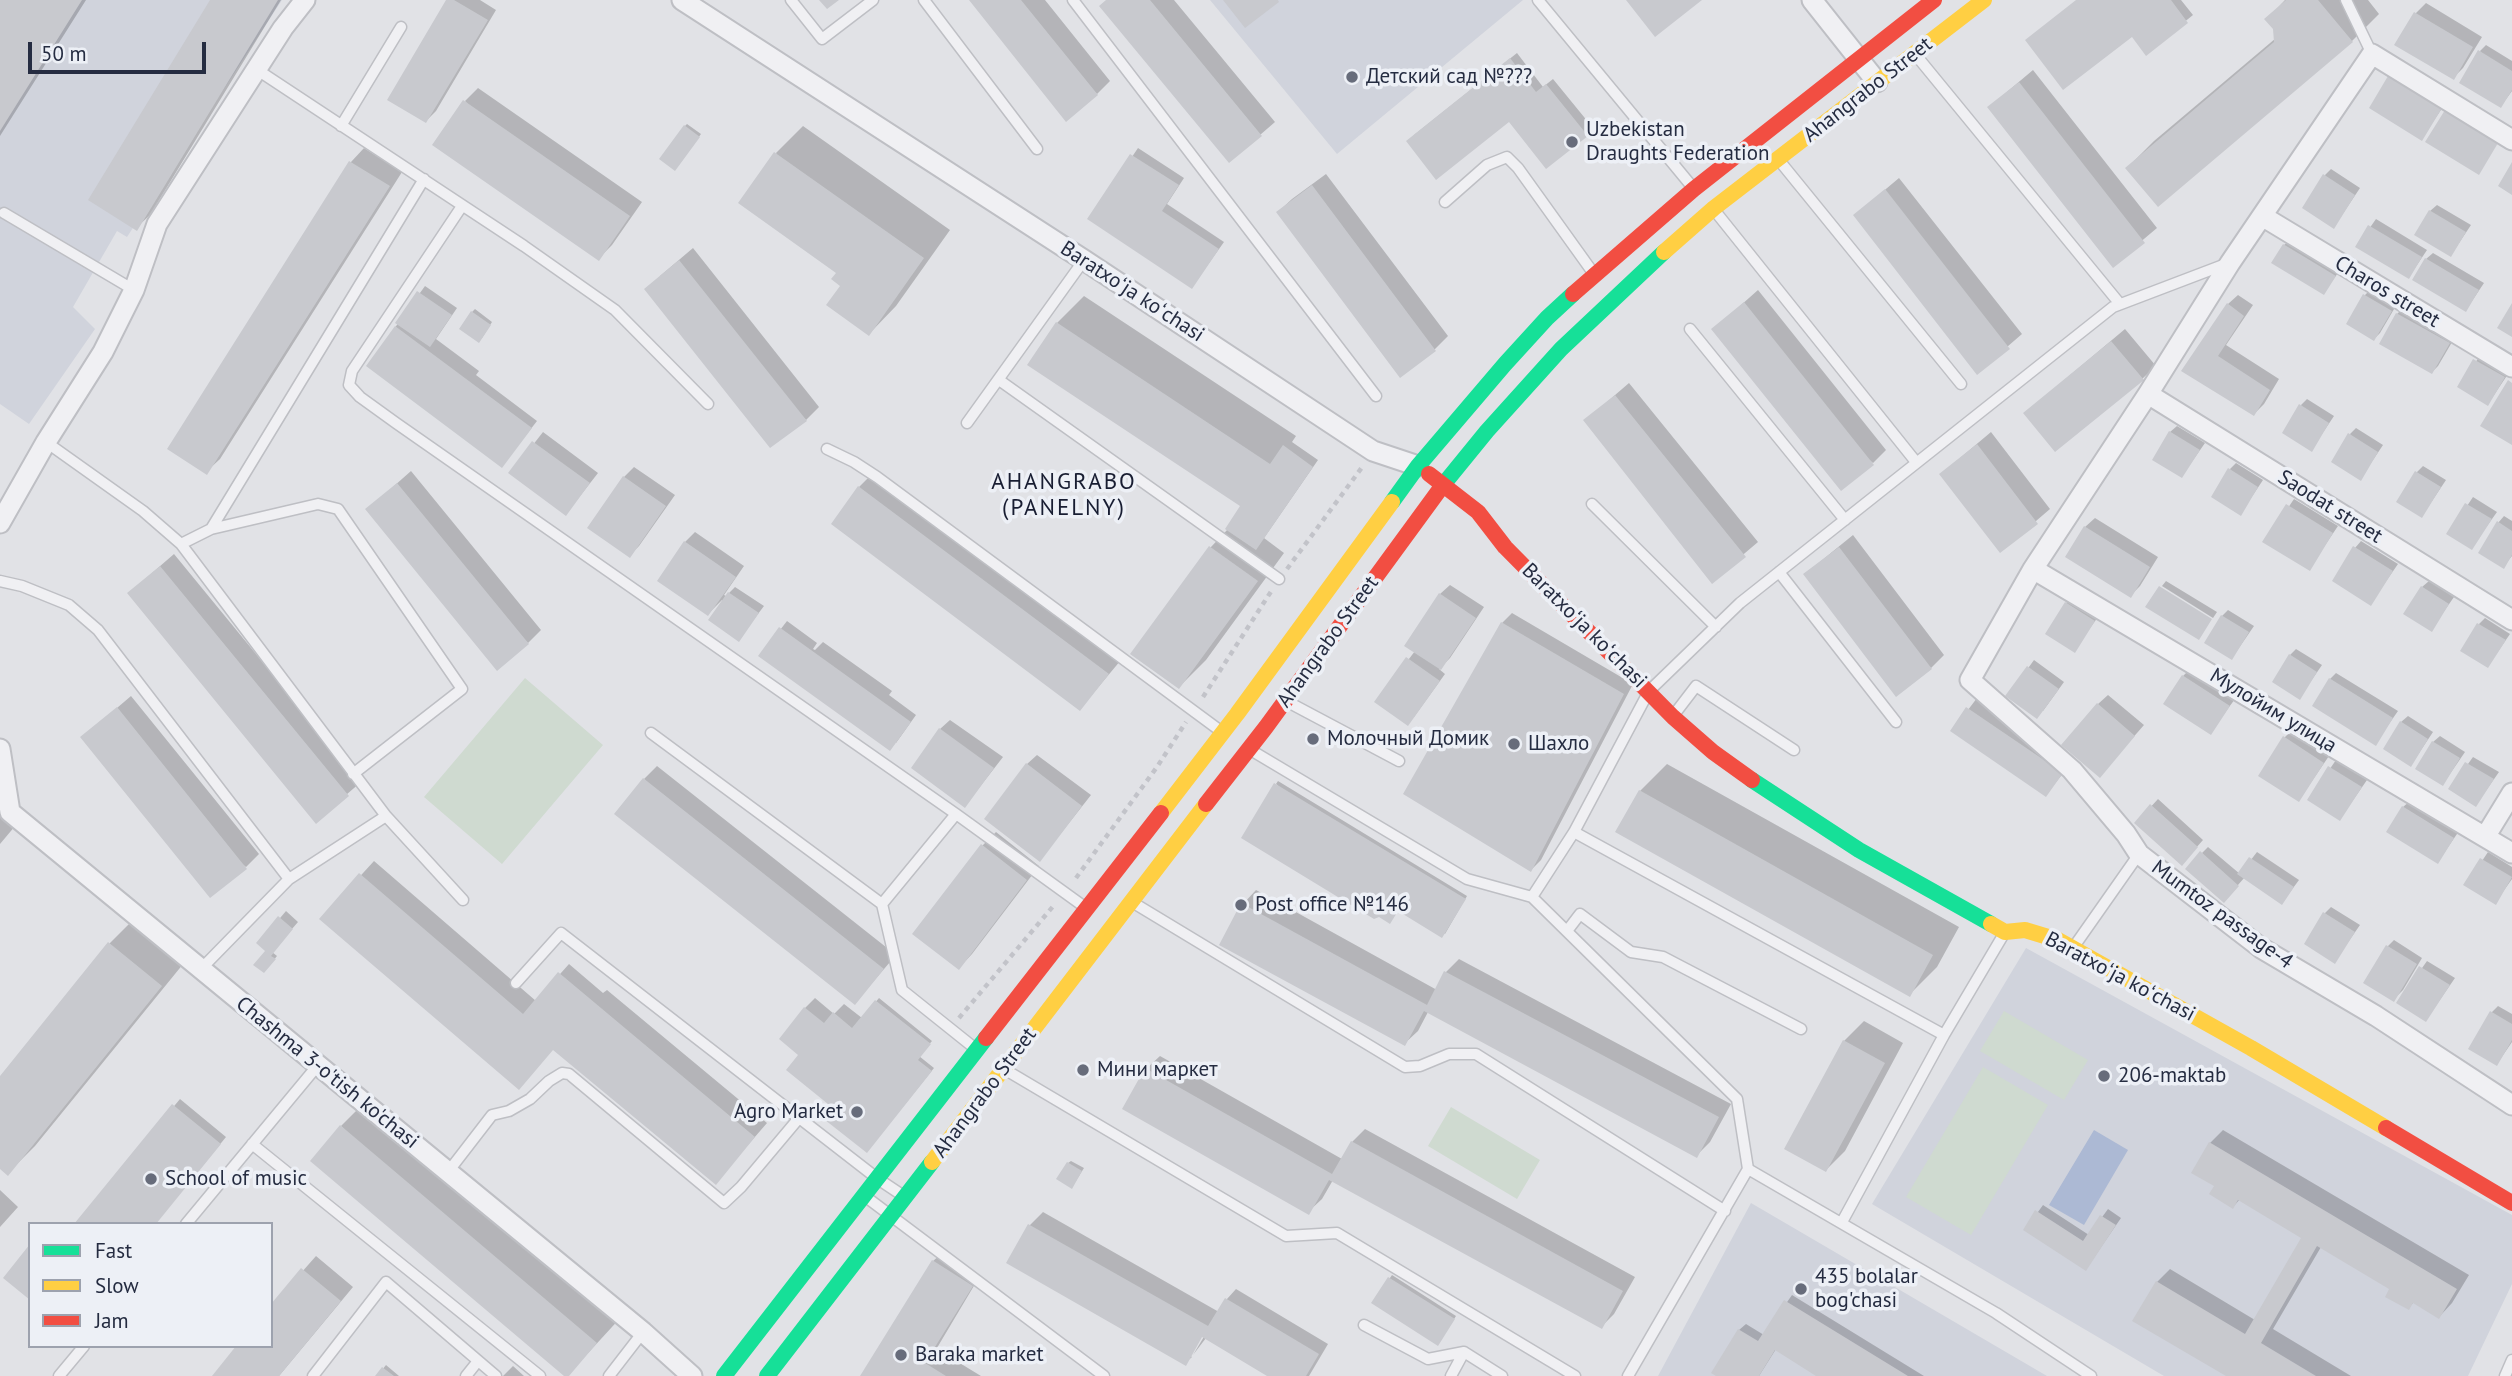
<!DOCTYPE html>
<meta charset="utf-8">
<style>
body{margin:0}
#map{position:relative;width:2512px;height:1376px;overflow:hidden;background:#e1e2e6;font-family:"PT Sans",sans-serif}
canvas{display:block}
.legend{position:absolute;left:28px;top:1222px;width:245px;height:126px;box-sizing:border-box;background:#edf0f6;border:2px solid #9da2ae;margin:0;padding:9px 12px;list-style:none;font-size:21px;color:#252c41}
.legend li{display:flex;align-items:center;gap:14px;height:35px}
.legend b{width:35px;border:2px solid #9da2ae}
.scale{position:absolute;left:28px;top:42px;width:178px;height:32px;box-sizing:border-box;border:4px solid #252c41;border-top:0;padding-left:9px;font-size:21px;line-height:24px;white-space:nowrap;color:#252c41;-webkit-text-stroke:5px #edf0f6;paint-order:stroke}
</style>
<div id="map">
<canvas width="2512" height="1376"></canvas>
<ul class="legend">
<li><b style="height:9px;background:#16e098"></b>Fast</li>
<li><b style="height:9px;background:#ffcf43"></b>Slow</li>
<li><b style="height:9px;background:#f24e42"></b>Jam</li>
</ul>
<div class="scale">50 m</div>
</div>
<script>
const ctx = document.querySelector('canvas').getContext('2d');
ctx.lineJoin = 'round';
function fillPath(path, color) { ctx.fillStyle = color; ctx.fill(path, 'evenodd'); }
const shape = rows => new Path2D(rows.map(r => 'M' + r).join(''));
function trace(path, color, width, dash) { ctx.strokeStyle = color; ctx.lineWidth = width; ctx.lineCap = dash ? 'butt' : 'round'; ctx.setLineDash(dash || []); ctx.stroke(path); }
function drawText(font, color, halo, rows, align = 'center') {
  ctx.font = font + ' "PT Sans",sans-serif'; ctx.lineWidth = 7; ctx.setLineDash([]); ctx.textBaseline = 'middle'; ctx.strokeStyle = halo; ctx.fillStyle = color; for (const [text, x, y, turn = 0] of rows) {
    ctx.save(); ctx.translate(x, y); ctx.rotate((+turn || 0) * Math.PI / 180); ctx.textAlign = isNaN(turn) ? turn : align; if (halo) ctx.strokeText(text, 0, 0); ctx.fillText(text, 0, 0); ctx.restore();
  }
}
fillPath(shape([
 [0,0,282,0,127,237,117,231,73,307,95,329,29,424,0,404],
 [1210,0,1523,0,1337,154],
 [2026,948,2512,1215,2512,1284,2468,1376,2164,1376,1872,1204],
 [1751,1203,2047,1376,1658,1376]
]), '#d0d3dc');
fillPath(shape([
 [525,678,603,745,502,864,424,797],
 [2004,1011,2088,1060,2064,1100,1980,1051],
 [1983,1067,2048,1105,1971,1235,1906,1197],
 [1451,1107,1540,1160,1517,1199,1428,1146]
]), '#cfdad0');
fillPath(shape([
 [2094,1130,2128,1150,2084,1225,2049,1205]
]), '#acb9d4');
fillPath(shape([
 [0,0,86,0,0,136],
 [213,0,281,0,150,215,136,228],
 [448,0,480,0,496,10,436,111,426,121],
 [971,0,1045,0,1110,81,1097,94],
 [1107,0,1174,0,1275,122,1230,161],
 [2077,0,2181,0,2193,15,2146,53,2132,35],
 [2285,0,2368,0,2379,14,2352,41,2127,168,2154,141,2276,38,2275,29,2267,19],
 [2426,3,2482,37,2463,68,2453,78,2397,44,2416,13],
 [2486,45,2512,61,2512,91,2501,106,2480,51],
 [1517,53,1543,87,1553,79,1593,128,1586,134,1509,119,1414,135],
 [2033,70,2157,228,2113,265,1989,107],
 [2396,71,2447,101,2422,138,2390,77],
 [478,88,642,202,612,245,599,258,465,101],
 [687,124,701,134,678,166,685,126],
 [803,126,950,230,896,306,869,334,776,153],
 [364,148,402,172,220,459,206,472,169,448,351,162],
 [1138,148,1184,178,1167,204,1224,242,1192,287,1090,219],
 [2331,169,2360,188,2334,227,2325,175],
 [1326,174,1448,336,1435,349,1400,375,1278,212,1292,199],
 [1899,178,2022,334,1978,372,1855,215],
 [2437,205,2471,225,2451,255,2430,211],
 [2376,219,2427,250,2409,277,2357,246],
 [2291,239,2341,269,2323,293,2284,245],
 [693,248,819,407,806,420,660,276],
 [2433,253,2484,283,2466,310,2426,259],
 [425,286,457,308,436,339,479,371,476,375,537,421,502,466,368,365],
 [2371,289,2397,304,2380,333,2374,339,2348,324,2365,295],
 [1758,290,1886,450,1873,463,1714,329],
 [2238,295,2253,305,2226,345,2279,379,2264,404,2254,414,2184,370,2228,304],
 [1084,296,1296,436,1292,442,1318,460,1264,538,1284,553,1206,660,1179,687,1133,654,1211,547,1228,529,1247,500,1057,323],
 [2403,308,2455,337,2438,366,2432,372,2397,314],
 [475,309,492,322,482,338,472,312],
 [2125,329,2156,366,2142,379,2025,413],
 [2481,354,2510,371,2488,404,2459,387],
 [1629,383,1758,542,1712,581,1586,420],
 [2307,399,2334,416,2312,449,2301,405],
 [2177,426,2205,443,2182,476,2170,432],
 [2356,428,2383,445,2361,478,2350,434],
 [543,432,598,473,566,514,511,473],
 [1991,432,2050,509,2001,551,1941,474],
 [2236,463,2263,480,2241,513,2230,469],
 [2423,466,2446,480,2422,516,2417,472],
 [634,467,675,495,639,546,629,556,589,528,624,477],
 [411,471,541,630,528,643,368,509],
 [872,474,1121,660,1080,709,834,523,859,487],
 [2473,497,2497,512,2472,547,2449,533],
 [2294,499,2338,526,2309,569,2265,542],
 [2504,516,2512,521,2512,556,2503,567,2498,523],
 [2095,518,2158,557,2140,586,2130,596,2085,527],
 [695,532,744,566,724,595,726,596,735,587,764,606,739,639,722,600,708,614,685,542],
 [1853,535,1944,655,1931,668,1805,574],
 [2361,541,2398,564,2371,603,2355,548],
 [174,554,361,782,316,821,129,593],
 [2166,581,2217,612,2213,618,2162,586],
 [2429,581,2454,597,2431,630,2422,587],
 [1450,585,1484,607,1450,658,1439,669,1445,674,1414,717,1377,701,1415,651,1440,594],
 [2073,597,2100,614,2074,651,2066,603],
 [2228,610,2254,626,2232,658,2222,616],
 [1512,613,1633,684,1541,860,1531,870,1502,623],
 [2485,618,2510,634,2488,666,2479,624],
 [787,621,817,643,813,649,815,650,823,642,892,691,889,695,916,715,896,743,760,656],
 [2296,649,2322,665,2300,697,2290,655],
 [2034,660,2064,682,2043,711,2008,696],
 [2189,670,2235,699,2210,733,2183,676],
 [2336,673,2398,711,2375,744,2330,679],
 [2108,695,2144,725,2109,765,2098,704],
 [131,696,259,854,246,867,83,737],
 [1977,698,2071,763,2046,795,1952,731],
 [2408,716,2433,732,2411,765,2401,722],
 [950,720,1003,757,965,806,940,729],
 [2291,731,2329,756,2299,800,2284,738],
 [2440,736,2465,752,2443,784,2433,742],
 [1037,755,1091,795,1040,860,1027,764],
 [2473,757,2499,772,2476,805,2450,789],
 [2336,760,2367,780,2340,819,2309,799],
 [1667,764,1959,927,1937,967,1909,995,1640,791],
 [657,766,896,955,855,1003,644,779],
 [1278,781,1467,896,1445,934,1276,784],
 [2158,799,2203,840,2188,857,2136,823],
 [2410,801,2459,831,2438,862,2403,807],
 [0,802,21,819,0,844],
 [996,832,1039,866,972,954,959,968,982,846],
 [2208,847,2240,874,2257,852,2299,880,2282,903,2245,877,2230,894,2202,853],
 [2488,852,2512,867,2512,879,2495,903,2466,885],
 [374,861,536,1001,569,964,603,993,607,990,767,1123,715,1183,554,1048,321,919],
 [1256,890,1437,990,1446,972,1459,959,1731,1104,1710,1142,1697,1155,1428,1012,1418,1031,1404,1044,1221,944,1243,904],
 [2331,907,2360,925,2335,961,2325,913],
 [286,911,298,922,272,952,277,956,267,968,268,950,259,943],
 [137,916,188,958,35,1146,8,1173,0,1167,0,1079,110,943],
 [2394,940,2422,958,2403,990,2393,1000,2388,946],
 [2427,961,2455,978,2426,1020,2398,1002],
 [815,998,834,1014,844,1004,862,1018,879,998,932,1041,919,1056,934,1068,869,1149,837,1097,801,1055,805,1008],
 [2498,1006,2512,1014,2512,1042,2497,1064,2492,1012],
 [1864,1021,1903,1043,1845,1151,1826,1170,1844,1041],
 [1160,1056,1342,1159,1352,1142,1365,1129,1635,1277,1614,1314,1601,1327,1333,1180,1322,1199,1308,1212,1146,1069],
 [180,1099,226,1137,155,1224,76,1224],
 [368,1099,623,1315,567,1376,341,1126],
 [2223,1130,2469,1275,2452,1303,2439,1317,2414,1302,2408,1308,2392,1289,2321,1247,2273,1329,2351,1376,2229,1376,2157,1282,2170,1269,2255,1320,2304,1237,2240,1199,2233,1207,2216,1185,2210,1143],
 [1071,1161,1084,1168,1074,1184,1068,1163],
 [0,1190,18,1207,0,1227],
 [2043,1205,2089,1235,2108,1209,2121,1218,2086,1269,2025,1230],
 [1043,1212,1219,1312,1227,1299,1236,1289,1328,1344,1309,1376,1270,1376,1206,1338,1193,1355,1205,1335,1201,1335,1189,1355,1192,1357,1185,1363,1008,1263,1030,1225],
 [940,1255,978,1279,931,1358,940,1351,981,1376,862,1376,933,1261],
 [316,1256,353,1287,279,1376,214,1376,271,1346,271,1307],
 [1392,1275,1456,1316,1440,1341,1373,1303],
 [1792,1295,1924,1376,1820,1376,1776,1349,1759,1376,1720,1376,1739,1330,1746,1324,1764,1335],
 [386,1365,399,1376,377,1376],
 [513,1366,524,1376,503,1376]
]), '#0003');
fillPath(shape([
 [0,0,82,0,0,131],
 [210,0,278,0,137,231,88,200],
 [446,0,454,0,488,20,426,123,387,100],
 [819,0,839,0,827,9],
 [969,0,1021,0,1098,95,1066,122],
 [1106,0,1150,0,1262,136,1229,163,1099,6],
 [1223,0,1278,0,1279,2,1245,28],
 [1626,0,1702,0,1655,37],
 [2076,0,2171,0,2188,23,2146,56,2132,37,2063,90,2025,40],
 [2286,0,2318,0,2353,42,2158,207,2125,168,2274,42,2273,29,2264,19],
 [2414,12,2473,47,2454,80,2394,45],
 [2478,50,2512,71,2512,90,2501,108,2459,83],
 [1510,58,1536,92,1546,84,1588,136,1546,169,1509,122,1436,180,1406,141],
 [2388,76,2442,108,2422,141,2369,108],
 [2019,82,2145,243,2113,268,1987,107],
 [463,100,630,216,599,261,432,145],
 [2445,110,2498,143,2479,175,2425,142],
 [684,125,700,137,675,171,659,159],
 [774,152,924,258,869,336,826,305,840,286,831,279,836,273,738,203],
 [1130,154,1179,185,1162,211,1219,249,1192,289,1087,219],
 [349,161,390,186,207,475,167,449],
 [2512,162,2512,195,2498,186],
 [2323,174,2355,195,2334,229,2302,208],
 [1312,185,1436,351,1400,378,1276,212],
 [1885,189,2010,349,1977,375,1853,215],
 [2429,210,2466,232,2451,257,2414,235],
 [2368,225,2422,257,2409,279,2355,247],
 [2283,244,2336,276,2324,295,2271,263],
 [2425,258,2479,290,2466,312,2412,280],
 [679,260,807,421,770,448,644,289],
 [417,291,452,315,430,347,395,323],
 [2363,294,2392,311,2374,341,2346,324],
 [1744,302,1874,465,1841,491,1711,329],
 [2227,303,2244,316,2218,356,2270,390,2254,416,2181,371],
 [2512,303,2512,337,2497,328],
 [471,311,491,325,479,343,459,329],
 [2396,313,2450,343,2432,374,2379,344],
 [1056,322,1270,464,1283,445,1313,467,1256,550,1225,529,1240,506,1027,365],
 [395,326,532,428,502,468,366,366],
 [2111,341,2144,380,2055,452,2023,413],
 [2473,359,2505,377,2488,406,2457,387],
 [2508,380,2512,383,2512,445,2480,426],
 [1615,395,1746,557,1712,584,1583,420],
 [2299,404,2329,423,2312,452,2282,433],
 [2169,431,2200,450,2182,478,2152,460],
 [2348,433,2378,452,2361,481,2331,462],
 [532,441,590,483,566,516,508,473],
 [1977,444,2038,524,2000,553,1939,474],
 [2228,468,2258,487,2241,516,2211,497],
 [2415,471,2441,487,2422,518,2396,502],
 [623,476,666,506,630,558,587,528],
 [397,483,529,644,497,671,365,509],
 [858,486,1109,674,1080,711,831,524],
 [2465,503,2492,519,2472,550,2446,534],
 [2286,504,2333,533,2310,571,2262,542],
 [2497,521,2512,531,2512,555,2504,569,2478,553],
 [2084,526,2150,567,2131,598,2065,557],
 [684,541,736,577,708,616,657,581],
 [1209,546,1258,581,1179,689,1130,654],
 [2353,546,2393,571,2371,606,2332,581],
 [1839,547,1932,669,1896,697,1803,574],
 [160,566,349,796,316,824,127,593],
 [2159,586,2212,619,2199,640,2145,607],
 [2421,586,2449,604,2432,632,2403,614],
 [728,592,759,613,739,642,708,620],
 [1439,593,1476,618,1441,670,1404,646],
 [2065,602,2095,621,2075,653,2045,634],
 [2221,615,2249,632,2232,660,2204,643],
 [1501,622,1624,694,1531,872,1403,794],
 [2477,623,2506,640,2488,668,2460,651],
 [779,627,911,722,890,751,758,656],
 [2289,654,2317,672,2300,700,2272,682],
 [1406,657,1440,681,1408,726,1374,702],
 [2027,666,2059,689,2037,719,2005,696],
 [2182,675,2230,706,2211,735,2163,704],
 [2329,678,2393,718,2376,746,2312,706],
 [2097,703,2135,736,2100,778,2061,745],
 [117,707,247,869,210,898,80,737],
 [1966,707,2063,773,2046,797,1950,731],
 [2400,721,2428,739,2411,767,2383,749],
 [939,728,994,768,965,808,911,768],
 [2283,736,2324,763,2299,802,2258,776],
 [2432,741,2460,758,2443,786,2415,769],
 [2465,762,2494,779,2476,807,2448,789],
 [1026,763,1082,806,1040,862,984,819],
 [2328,766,2362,787,2340,821,2307,800],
 [643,778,884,969,855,1005,614,814],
 [1274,783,1466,899,1442,938,1398,911,1390,924,1379,917,1374,919,1241,838],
 [1639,790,1933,955,1910,997,1615,832],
 [2150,804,2198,847,2182,866,2134,823],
 [2402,806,2454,838,2438,864,2386,832],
 [981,844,1027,880,959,970,912,934],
 [2200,851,2239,886,2224,903,2185,869],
 [2249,857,2294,887,2282,905,2237,874],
 [2480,858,2512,877,2496,905,2463,885],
 [359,873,523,1014,558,972,755,1137,716,1185,553,1050,519,1090,319,919],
 [1241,903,1427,1005,1444,971,1719,1117,1697,1158,1424,1011,1405,1046,1219,945],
 [2323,912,2355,932,2335,964,2304,944],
 [278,916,293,929,271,956,276,959,264,973,253,965,265,951,256,943],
 [108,942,162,986,8,1176,0,1169,0,1076],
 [2386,945,2417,964,2394,1002,2363,983],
 [2419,966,2450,985,2426,1022,2396,1003],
 [875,1000,931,1044,918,1060,932,1071,867,1153,820,1116,828,1104,786,1070,798,1055,779,1039,804,1007,824,1023,833,1012,852,1028],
 [2490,1011,2512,1024,2512,1040,2497,1066,2468,1049],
 [1843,1040,1885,1063,1826,1172,1784,1149],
 [1145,1068,1332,1174,1351,1141,1623,1291,1602,1329,1329,1180,1309,1215,1122,1109],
 [172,1104,221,1144,156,1224,74,1224],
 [340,1125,597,1343,569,1376,564,1376,310,1161],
 [2209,1142,2457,1289,2439,1319,2413,1303,2409,1310,2385,1297,2389,1289,2317,1246,2261,1343,2316,1376,2226,1376,2132,1321,2156,1281,2245,1334,2301,1238,2238,1200,2233,1209,2209,1194,2214,1186,2191,1173],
 [1067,1162,1082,1171,1072,1189,1056,1179],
 [2035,1210,2083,1241,2100,1215,2116,1225,2086,1271,2023,1230],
 [1028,1224,1208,1326,1225,1298,1319,1354,1306,1376,1267,1376,1202,1337,1186,1366,1006,1263],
 [30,1244,30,1300,3,1278],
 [932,1260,973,1286,925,1363,946,1376,860,1376],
 [301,1268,341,1301,279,1376,212,1376,236,1346,271,1346,271,1304],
 [1388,1277,1455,1319,1438,1346,1371,1303],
 [1784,1300,1908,1376,1816,1376,1775,1350,1759,1376,1716,1376,1711,1373,1738,1329,1758,1341],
 [382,1367,394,1376,375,1376]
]), '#c8c9ce');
const lane = shape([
 [791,0,822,39,873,0],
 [924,0,1037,149],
 [1073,0,1376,396],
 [1538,0,1694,189],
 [2346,0,2372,54],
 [1915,54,2120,304],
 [256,69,524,246,615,310,708,404],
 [341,126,401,27],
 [1778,159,1961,384],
 [1445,202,1487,165,1507,157,1518,168,1594,274],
 [462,206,352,371,349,385,360,397,396,423,956,814,1086,908],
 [1715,211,1916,462],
 [4,213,134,290],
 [1690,329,1845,520],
 [999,380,1279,579],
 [967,423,1084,260],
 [46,442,143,511,181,544,386,816,289,879,201,969],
 [827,449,854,462,877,477,1222,732],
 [1592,504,1716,627],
 [211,529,424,179],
 [181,544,211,529,318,504,338,509,462,689,353,774],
 [1779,572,1896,722],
 [0,581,22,586,69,605,98,630,289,879],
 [1286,701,1399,761],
 [1673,716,1696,686,1794,750],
 [651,733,882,904,902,990,977,1050],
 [1249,749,1467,879,1532,897,1737,1099,1748,1169,1996,1313,2091,1376],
 [386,816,463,900],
 [1574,832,1944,1035],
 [1532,897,1574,832,1649,691,1740,603,2113,307,2226,264],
 [1132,902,1405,1067,1420,1066,1449,1054,1476,1054,1725,1211],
 [882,904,956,814],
 [1567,931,1580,914,1631,952,1663,957,1801,1029],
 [2073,948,2139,854],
 [516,983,561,933,878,1179,905,1197],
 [1004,1069,1286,1236,1337,1233,1575,1376],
 [252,1144,540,1376],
 [448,1172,492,1115,509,1111,530,1099,549,1081,562,1073,569,1074,724,1203,741,1187,799,1118],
 [866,1197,1104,1376],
 [1842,1222,1944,1035,2005,932],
 [186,1224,318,1065],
 [1364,1325,1428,1359,1464,1352],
 [59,1376,84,1346],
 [313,1376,386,1282,496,1376],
 [466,1376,478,1361],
 [609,1376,643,1332],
 [1451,1376,1464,1352,1502,1376],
 [1628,1376,1748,1169],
 [2505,1376,2512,1360]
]);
const street = shape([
 [682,0,1084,260,1373,451,1418,466],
 [1812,0,1877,82],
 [2512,140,2372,54,2230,263,2148,394,2033,569,1970,680,2072,770,2126,834,2139,854,2261,948,2376,1016,2512,1105],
 [2262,216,2512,367],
 [2148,394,2512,620],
 [0,523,46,442,103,352,134,290,157,224,283,28,305,0],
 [2033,569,2512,853],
 [0,749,10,812,643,1332,692,1376],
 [2485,837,2512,793]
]);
trace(lane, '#bebfc4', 13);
trace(street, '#bebfc4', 23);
trace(shape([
 [1287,569,1363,466],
 [1203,697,1272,590],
 [1076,878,1157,767,1186,722],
 [959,1018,1055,904]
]), '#c2c3c9', 4.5, [5, 5]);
trace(lane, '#f0f0f3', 10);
trace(street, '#f0f0f3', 19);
trace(shape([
 [1443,485,1487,431,1561,349,1664,252],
 [1392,502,1418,466,1505,364,1547,318,1573,294],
 [1752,780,1859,850,1991,924],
 [724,1376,986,1038],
 [767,1376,932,1162]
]), '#16e098', 16);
trace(shape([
 [1664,252,1714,208,1984,0],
 [1161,813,1237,714,1392,502],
 [1991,924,2005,932,2025,930,2058,940,2251,1048,2386,1128],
 [932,1162,1206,804]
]), '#ffcf43', 16);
trace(shape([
 [1573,294,1694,189,1934,0],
 [1429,474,1478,512,1505,547,1673,717,1713,752,1752,780],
 [1206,804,1266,727,1443,485],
 [986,1038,1161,813],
 [2386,1128,2512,1203]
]), '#f24e42', 16);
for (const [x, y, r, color] of [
 [1352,77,7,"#676c7b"],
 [1572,142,7,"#676c7b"],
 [1313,739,7,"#676c7b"],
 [1514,744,7,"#676c7b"],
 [1241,905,7,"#676c7b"],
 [1083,1070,7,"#676c7b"],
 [2104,1076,7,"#676c7b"],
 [857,1112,7,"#676c7b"],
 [151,1179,7,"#676c7b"],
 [1801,1289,7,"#676c7b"],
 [901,1355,7,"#676c7b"]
]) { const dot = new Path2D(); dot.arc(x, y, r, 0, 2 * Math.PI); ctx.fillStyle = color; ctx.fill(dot); trace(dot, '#edf0f6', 2.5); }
drawText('21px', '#252c41', '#edf0f6', [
 ["Детский сад №???",1366,77],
 ["Uzbekistan",1586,130],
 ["Draughts Federation",1586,154],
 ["Молочный Домик",1327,739],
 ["Шахло",1528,744],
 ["Post office №146",1255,905],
 ["Мини маркет",1097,1070],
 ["206-maktab",2118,1076],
 ["Agro Market",843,1112,"right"],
 ["School of music",165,1179],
 ["435 bolalar",1815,1277],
 ["bog'chasi",1815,1301],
 ["Baraka market",915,1355]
], 'left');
drawText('21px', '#252c41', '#edf0f6', [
 ["Ahangrabo Street",1868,90,-38],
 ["Baratxoʻja koʻchasi",1132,292,33],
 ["Charos street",2387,292,31],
 ["Saodat street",2330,507,32],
 ["Baratxoʻja koʻchasi",1584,626,45],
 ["Ahangrabo Street",1328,642,-54],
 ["Мулойим улица",2273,711,31],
 ["Mumtoz passage-4",2222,915,36],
 ["Baratxoʻja koʻchasi",2120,977,28],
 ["Chashma 3-o'tish ko'chasi",327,1073,39],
 ["Ahangrabo Street",985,1093,-53]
]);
ctx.letterSpacing = '2px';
drawText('23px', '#181d32', '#edf0f6', [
 ["AHANGRABO",1064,482],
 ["(PANELNY)",1064,508]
]);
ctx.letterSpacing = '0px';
</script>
